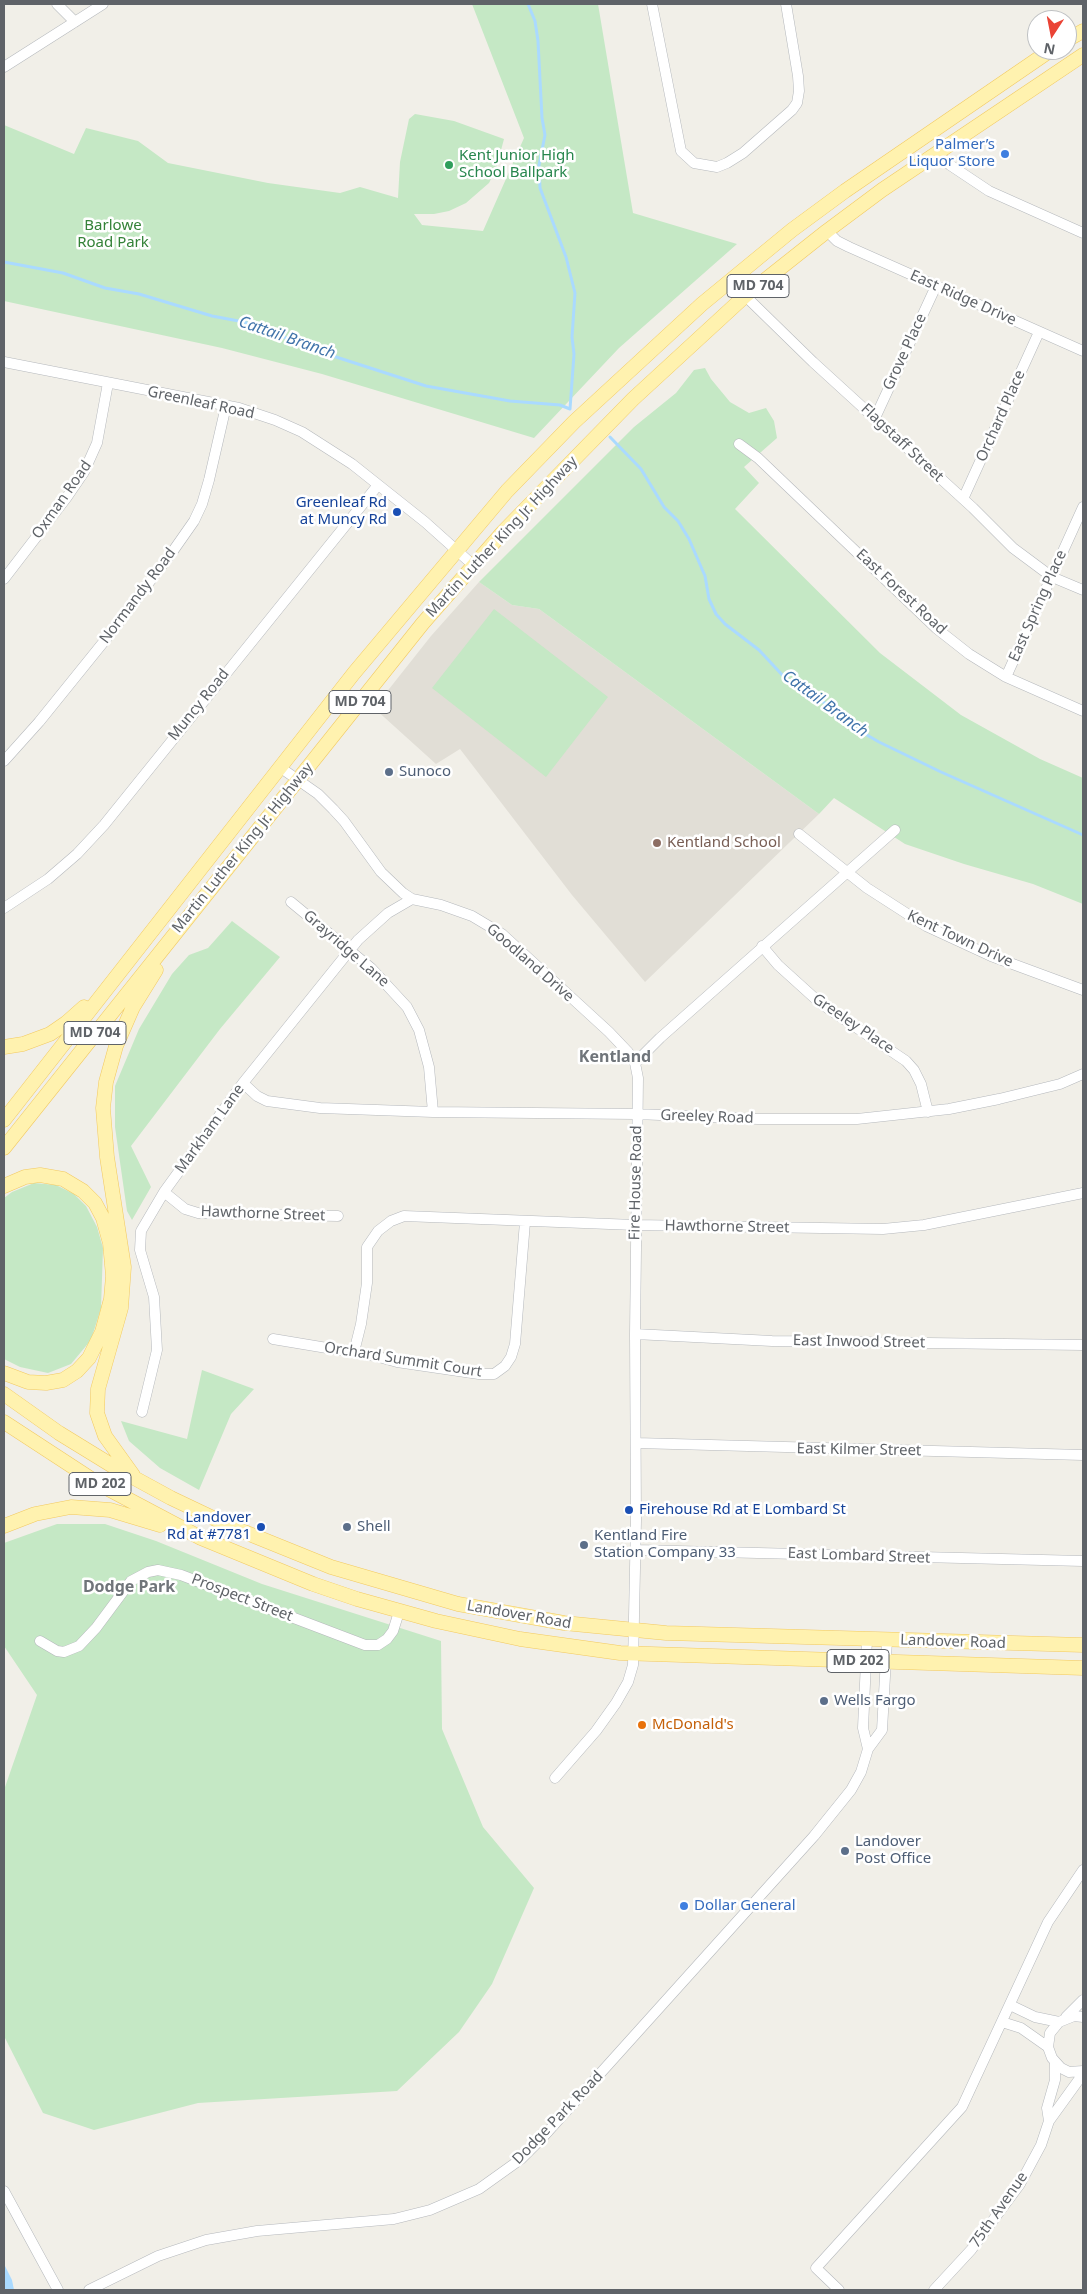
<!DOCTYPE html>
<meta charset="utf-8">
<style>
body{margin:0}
#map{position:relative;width:1087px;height:2294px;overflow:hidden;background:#f1efe8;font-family:"Noto Sans",sans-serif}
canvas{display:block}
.frame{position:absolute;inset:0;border:5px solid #5f6368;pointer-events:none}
.north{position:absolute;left:1027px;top:10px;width:50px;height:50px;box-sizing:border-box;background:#fff;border:1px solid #bfc1c3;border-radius:50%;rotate:191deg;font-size:14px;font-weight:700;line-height:20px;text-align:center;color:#5f6368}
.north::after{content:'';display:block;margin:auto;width:18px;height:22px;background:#ea4335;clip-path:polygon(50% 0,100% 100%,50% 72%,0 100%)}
</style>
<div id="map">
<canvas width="1087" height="2294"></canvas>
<div class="frame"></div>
<div class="north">N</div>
</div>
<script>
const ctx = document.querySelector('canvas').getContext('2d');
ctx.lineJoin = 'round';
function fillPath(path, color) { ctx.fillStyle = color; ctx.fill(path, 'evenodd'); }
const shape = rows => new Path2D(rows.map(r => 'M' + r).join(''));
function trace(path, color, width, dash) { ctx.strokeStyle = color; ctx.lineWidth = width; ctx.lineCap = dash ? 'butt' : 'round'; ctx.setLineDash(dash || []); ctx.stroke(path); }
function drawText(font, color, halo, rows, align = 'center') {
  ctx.font = font + ' "Noto Sans",sans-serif'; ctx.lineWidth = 5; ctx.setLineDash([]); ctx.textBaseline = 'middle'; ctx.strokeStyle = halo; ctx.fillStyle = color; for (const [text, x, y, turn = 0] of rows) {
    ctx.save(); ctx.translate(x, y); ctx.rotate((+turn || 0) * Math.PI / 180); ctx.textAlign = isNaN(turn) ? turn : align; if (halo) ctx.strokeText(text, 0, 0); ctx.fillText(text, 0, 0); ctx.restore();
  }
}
fillPath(shape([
 [479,582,512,605,539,609,819,814,645,982,572,895,460,749,436,764,374,708,431,636]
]), '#e1ded6');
fillPath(shape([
 [472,4,598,4,633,213,737,244,619,348,534,438,322,374,222,348,4,301,4,125,74,154,86,128,138,141,168,163,268,183,340,193,360,187,398,198,400,162,409,119,415,114,454,121,504,139,496,169,489,183,466,203,449,211,434,214,414,214,422,225,483,231,524,138],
 [705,368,711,379,730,402,749,413,766,408,774,421,777,438,744,467,759,483,735,509,880,653,961,715,1040,759,1083,778,1083,904,1033,884,964,864,905,844,834,798,819,814,539,609,512,605,479,582,634,427,676,393,694,370],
 [494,609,608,697,546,777,432,688],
 [232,921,280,957,220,1029,131,1146,151,1187,132,1220,127,1211,115,1127,115,1086,139,1029,172,974,189,955,208,948],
 [34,1183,56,1185,74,1194,86,1206,97,1227,103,1248,101,1308,91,1340,71,1364,48,1373,20,1367,4,1359,4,1198,12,1192],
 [202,1370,254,1389,231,1414,199,1490,160,1468,129,1441,121,1421,187,1439],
 [57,1524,105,1524,156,1541,262,1584,441,1641,442,1729,483,1827,534,1888,492,1984,459,2032,397,2091,198,2103,94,2130,43,2113,4,2036,4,1790,37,1695,4,1646,4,1543]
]), '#c5e8c5');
fillPath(shape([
 [4,2264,12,2280,14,2290,4,2290]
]), '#aadaff');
trace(shape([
 [4,262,63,273,105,288,139,294,212,316,244,322,333,356,426,386,510,401,560,405,570,409,574,354,572,337,575,293,566,257,540,188,539,165,545,135,542,118,538,41,535,21,528,4],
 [610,437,641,469,664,507,678,521,689,539,705,576,709,599,716,614,725,624,759,650,785,678,831,707,853,727,879,742,941,772,1083,835]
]), '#aadaff', 3);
const minor = shape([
 [57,4,75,22],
 [652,4,681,151,694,163,717,167,727,163,743,153,792,110,797,103,799,91,798,76,786,4],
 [4,67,103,4],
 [937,154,950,165,989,191,1083,233],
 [827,231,837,241,849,247,1083,351],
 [730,281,813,362,973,508,1013,548,1052,577,1083,590],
 [4,362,239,408,275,420,302,432,352,464,425,522,473,565],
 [875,418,936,286],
 [739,444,758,458,936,628,969,654,1006,677,1083,711],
 [963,499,1039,332],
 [4,579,67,497,84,472,97,443,108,383],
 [1006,677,1083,507],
 [4,761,39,722,106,639,173,551,194,521,202,504,209,480,226,406],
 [281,768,318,794,333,809,344,821,381,872,403,893,412,899,441,905,472,916,502,934,609,1032,628,1052,635,1063,638,1078,635,1334,636,1520,633,1665,628,1682,616,1703,596,1731,555,1778],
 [799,834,867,888,926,926,991,956,1083,990],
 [291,902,371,968,407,1007,419,1030,429,1067,433,1112],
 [4,908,48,879,77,854,104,825,378,485],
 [762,946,778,965,820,1003,906,1061,914,1070,921,1084,928,1112],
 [635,1063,660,1038,895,830],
 [243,1083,257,1096,267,1101,320,1108,433,1112,636,1114,758,1119,857,1119,949,1109,999,1099,1060,1084,1083,1074],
 [164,1192,185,1209,198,1213,338,1216],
 [635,1334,772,1341,1083,1345],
 [273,1339,375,1356,397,1362,479,1374,494,1374,505,1366,511,1357,515,1344,525,1222],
 [354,1352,361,1324,367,1283,367,1247,378,1231,391,1221,404,1216,635,1225,883,1229,924,1225,1083,1193],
 [142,1412,157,1350,154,1297,140,1250,141,1231,164,1192,243,1083,358,940,388,913,412,899],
 [636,1443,1083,1455],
 [636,1550,1083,1561],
 [867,1639,863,1728,868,1749],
 [40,1641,57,1651,64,1652,79,1646,96,1628,131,1581,148,1572,158,1570,181,1575,365,1645,378,1645,387,1639,393,1631,399,1612],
 [1010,2005,1035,2017,1059,2022],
 [1066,2017,1083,2000],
 [1083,2017,1074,2016,1059,2022,1050,2033,1048,2047,1052,2058,1061,2068,1069,2072,1083,2071],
 [1002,2022,1021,2028,1048,2047],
 [1049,2121,1083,2074],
 [4,2191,58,2290],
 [89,2290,158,2256,206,2240,257,2231,394,2219,430,2210,479,2189,521,2159,543,2137,814,1836,851,1790,861,1772,868,1749,882,1730,887,1640],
 [839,2290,816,2268,962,2107,1048,1922,1083,1870],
 [934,2290,971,2250,1020,2184,1041,2145,1049,2121,1047,2108,1055,2080,1055,2063]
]);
const major = shape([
 [1067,40,1083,31],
 [4,1047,23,1044,50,1034,66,1023,84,1007],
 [4,1120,354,673,507,491,574,422,702,304,792,230,845,191,1051,50],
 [4,1148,423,623,503,532,633,399,745,296,827,231,882,190,1083,55],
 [4,1186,25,1177,40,1175,63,1179,83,1191,95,1203,103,1218,110,1243,113,1276,111,1299,102,1332,89,1358,77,1371,63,1380,46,1383,28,1382,4,1373],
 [4,1394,59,1433,116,1468,171,1498,232,1527,331,1567,458,1604,564,1623,666,1633,1083,1645],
 [4,1422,99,1484,201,1538,313,1584,357,1599,436,1621,520,1639,620,1653,1083,1668],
 [133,1475,105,1436,97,1413,98,1389,121,1308,124,1267,107,1157,103,1108,106,1082,116,1046,133,1007,156,970],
 [4,1526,35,1514,71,1507,110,1510,160,1525]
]);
trace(minor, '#b5b8bc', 11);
trace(major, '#f2c960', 15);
trace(minor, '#fff', 10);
trace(major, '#fff2af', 14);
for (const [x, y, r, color] of [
 [1005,154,5,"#3f7fe0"],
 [449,165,5,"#2e9e5b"],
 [397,512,5,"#1a4fb4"],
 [389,772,5,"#5c6f8a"],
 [657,843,5,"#8d6e63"],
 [629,1510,5,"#1a4fb4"],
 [261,1527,5,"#1a4fb4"],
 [347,1527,5,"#5c6f8a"],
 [584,1545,5,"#5c6f8a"],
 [824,1701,5,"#5c6f8a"],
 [642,1725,5,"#e8710a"],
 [845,1851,5,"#5c6f8a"],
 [684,1906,5,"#3f7fe0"]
]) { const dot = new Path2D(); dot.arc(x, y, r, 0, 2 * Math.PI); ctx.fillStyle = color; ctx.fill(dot); trace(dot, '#fff', 2); }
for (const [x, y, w] of [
 [758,286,62],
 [360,702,62],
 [95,1033,62],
 [100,1484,62],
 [858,1661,62]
]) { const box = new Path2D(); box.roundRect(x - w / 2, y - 11.5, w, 23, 4); ctx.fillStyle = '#fff'; ctx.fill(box); trace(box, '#5f6368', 1); }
drawText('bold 14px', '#5f6368', null, [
 ["MD 704",758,286],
 ["MD 704",360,702],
 ["MD 704",95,1033],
 ["MD 202",100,1484],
 ["MD 202",858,1661]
]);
drawText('15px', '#366cbe', '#fff', [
 ["Palmer’s",995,145],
 ["Liquor Store",995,162],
 ["Dollar General",694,1906,"left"]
], 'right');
drawText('15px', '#27864d', '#fff', [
 ["Kent Junior High",459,156],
 ["School Ballpark",459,173]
], 'left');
drawText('15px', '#348238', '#fff', [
 ["Barlowe",113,226],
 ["Road Park",113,243]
]);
drawText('15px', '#5f6368', '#fff', [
 ["East Ridge Drive",963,298,24],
 ["Grove Place",905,352,-65],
 ["Greenleaf Road",201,403,12],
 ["Orchard Place",1001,416,-66],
 ["Flagstaff Street",902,443,43],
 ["Oxman Road",62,500,-55],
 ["Martin Luther King Jr. Highway",502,537,-47],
 ["East Forest Road",901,592,43],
 ["Normandy Road",138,596,-53],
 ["East Spring Place",1038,606,-66],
 ["Muncy Road",199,705,-51],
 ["Martin Luther King Jr. Highway",243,848,-51],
 ["Kent Town Drive",960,939,25],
 ["Grayridge Lane",346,949,41],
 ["Goodland Drive",530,963,41],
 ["Greeley Place",853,1024,34],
 ["Greeley Road",707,1117,2],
 ["Markham Lane",210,1129,-54],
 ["Fire House Road",636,1183,-89],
 ["Hawthorne Street",263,1214,2],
 ["Hawthorne Street",727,1227,1],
 ["East Inwood Street",859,1342,1],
 ["Orchard Summit Court",403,1360,9],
 ["East Kilmer Street",859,1450,1],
 ["East Lombard Street",859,1556,2],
 ["Prospect Street",242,1598,21],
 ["Landover Road",519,1615,10],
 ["Landover Road",953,1642,2],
 ["Dodge Park Road",558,2118,-46],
 ["75th Avenue",999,2210,-55]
]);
drawText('15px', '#164399', '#fff', [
 ["Greenleaf Rd",387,503],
 ["at Muncy Rd",387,520],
 ["Firehouse Rd at E Lombard St",639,1510,"left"],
 ["Landover",251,1518],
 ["Rd at #7781",251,1535]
], 'right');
drawText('15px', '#4e5e75', '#fff', [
 ["Sunoco",399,772],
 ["Shell",357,1527],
 ["Kentland Fire",594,1536],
 ["Station Company 33",594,1553],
 ["Wells Fargo",834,1701],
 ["Landover",855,1842],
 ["Post Office",855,1859]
], 'left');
drawText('15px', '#785e54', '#fff', [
 ["Kentland School",667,843]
], 'left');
drawText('15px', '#c56008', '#fff', [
 ["McDonald's",652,1725]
], 'left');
drawText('italic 16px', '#4174aa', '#fff', [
 ["Cattail Branch",287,338,19],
 ["Cattail Branch",825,704,36]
]);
drawText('bold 16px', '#70757a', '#fff', [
 ["Kentland",615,1057],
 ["Dodge Park",129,1587]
]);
</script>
